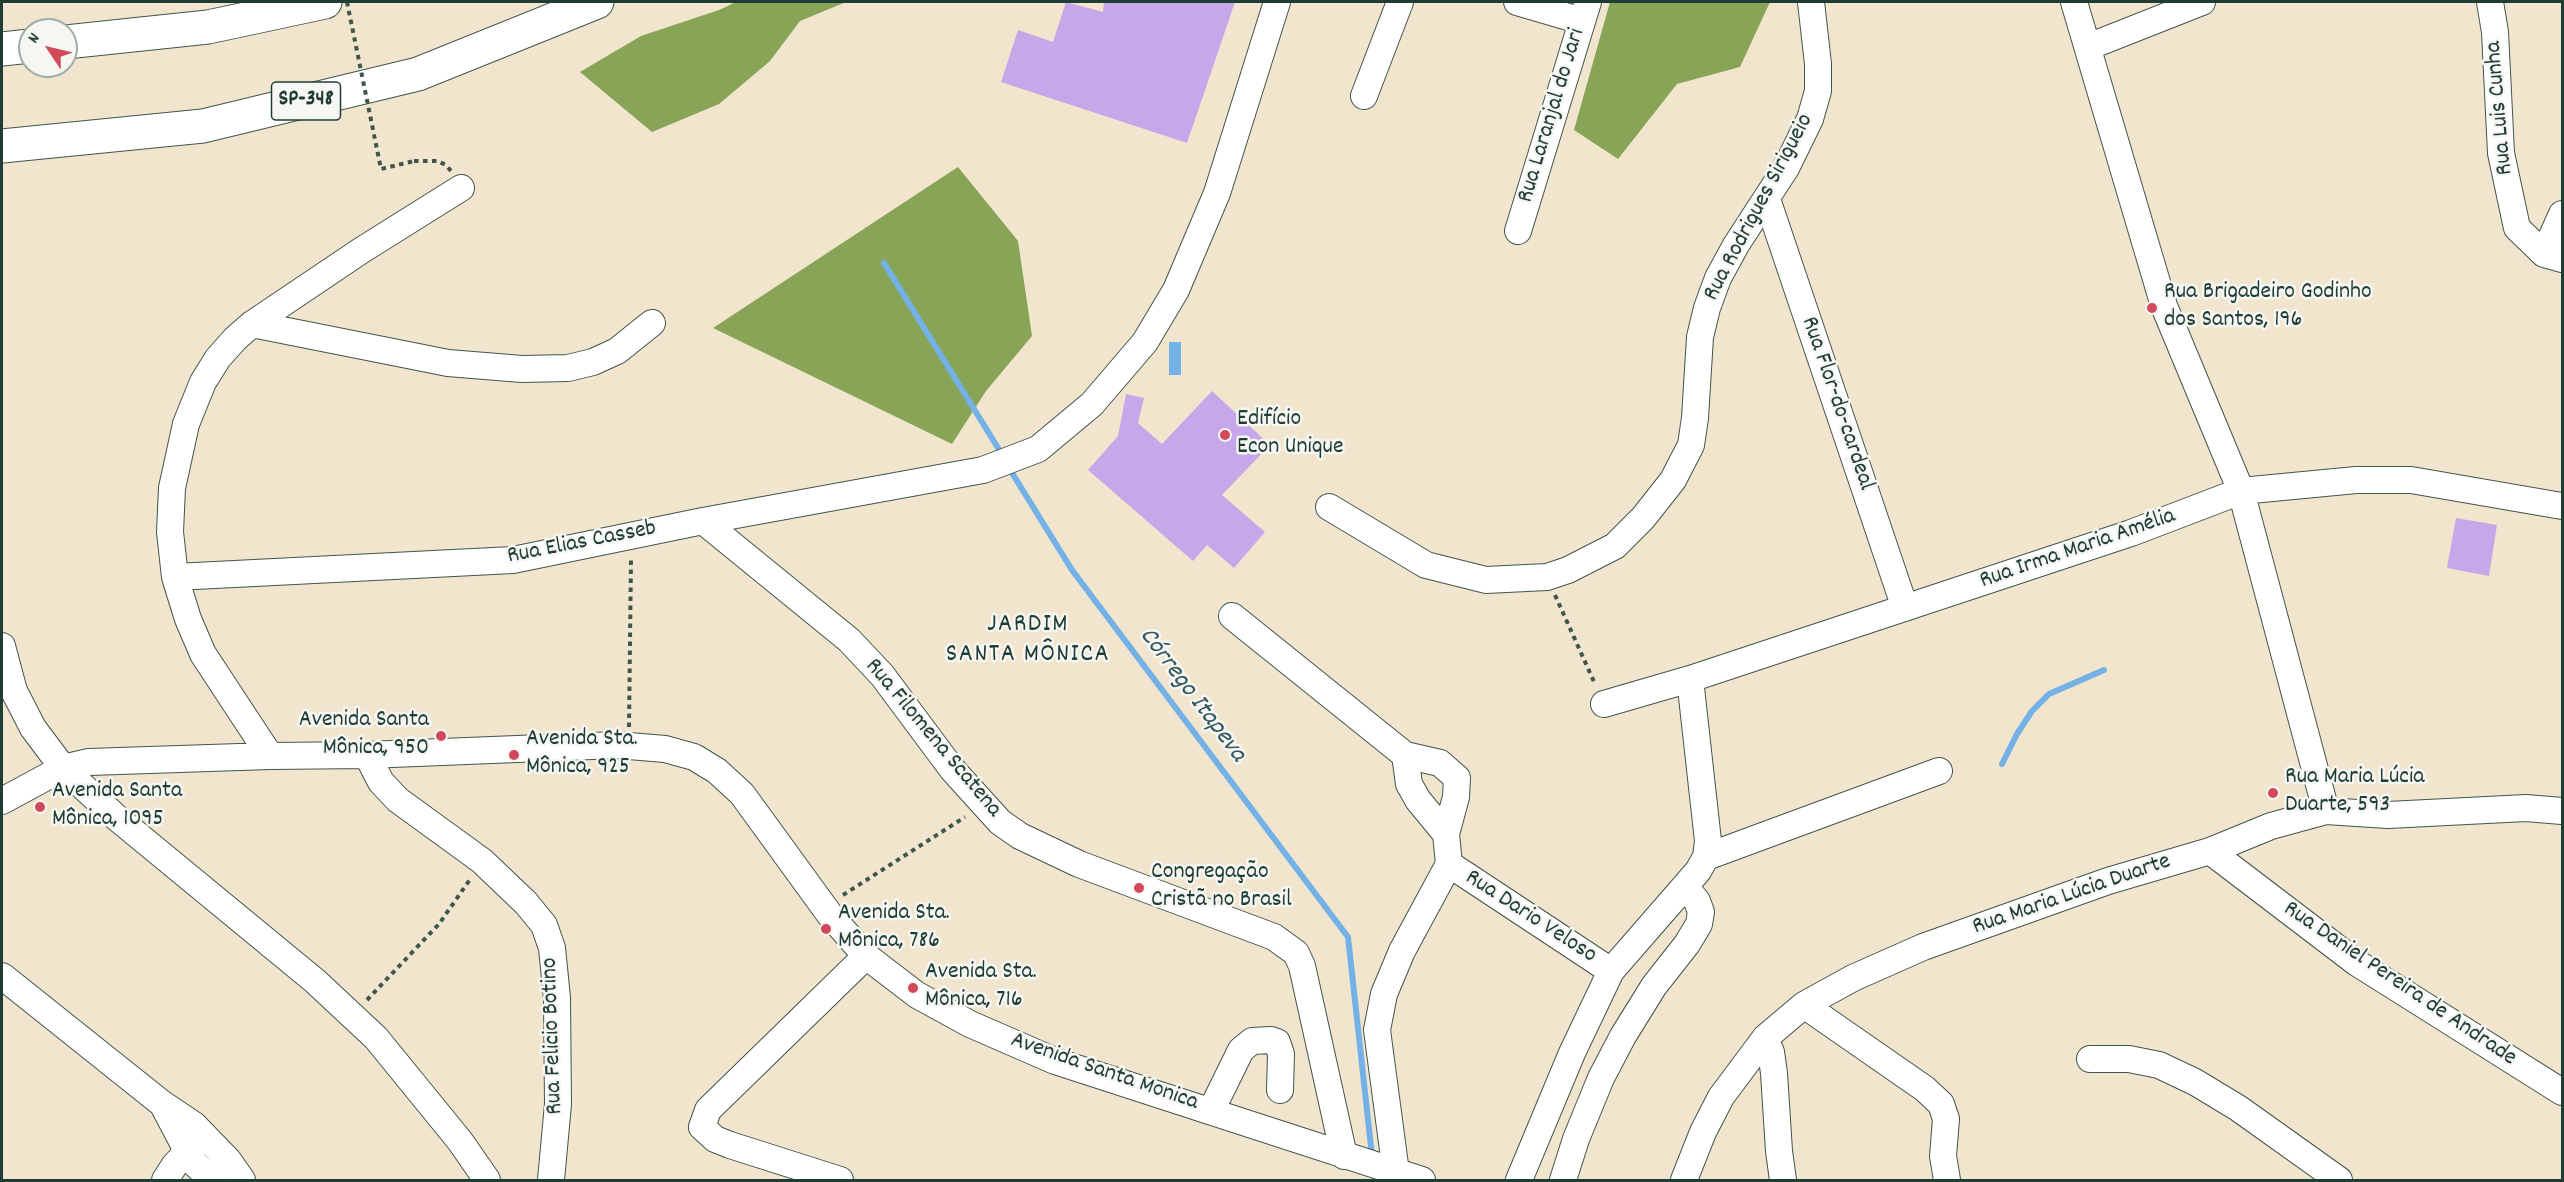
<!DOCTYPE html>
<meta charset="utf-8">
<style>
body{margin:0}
#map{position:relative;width:2564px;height:1182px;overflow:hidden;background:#f2e5cd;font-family:Dekko,sans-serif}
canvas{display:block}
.frame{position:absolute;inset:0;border:3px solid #1f3d34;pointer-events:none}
.north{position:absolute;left:18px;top:18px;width:60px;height:60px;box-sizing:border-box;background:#f6f6f2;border:2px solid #a0aca6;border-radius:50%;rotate:305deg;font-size:16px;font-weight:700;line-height:24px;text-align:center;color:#1f3d34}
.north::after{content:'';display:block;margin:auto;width:21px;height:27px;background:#d1495b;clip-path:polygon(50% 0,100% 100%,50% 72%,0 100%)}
</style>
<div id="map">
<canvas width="2564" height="1182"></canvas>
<div class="frame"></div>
<div class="north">N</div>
</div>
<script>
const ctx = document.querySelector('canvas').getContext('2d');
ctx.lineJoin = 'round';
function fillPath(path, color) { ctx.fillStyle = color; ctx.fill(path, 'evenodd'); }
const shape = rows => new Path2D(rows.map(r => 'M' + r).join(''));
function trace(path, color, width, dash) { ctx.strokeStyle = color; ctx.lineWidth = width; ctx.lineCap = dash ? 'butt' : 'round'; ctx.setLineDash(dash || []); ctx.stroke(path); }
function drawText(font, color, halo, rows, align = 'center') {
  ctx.font = font + ' Dekko,sans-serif'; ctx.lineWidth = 5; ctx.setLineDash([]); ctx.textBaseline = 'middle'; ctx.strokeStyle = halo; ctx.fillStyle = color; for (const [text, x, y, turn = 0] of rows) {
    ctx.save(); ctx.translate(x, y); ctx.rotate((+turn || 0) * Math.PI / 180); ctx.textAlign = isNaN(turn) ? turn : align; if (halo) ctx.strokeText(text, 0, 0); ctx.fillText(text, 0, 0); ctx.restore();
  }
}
fillPath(shape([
 [736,2,846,2,800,21,770,61,719,104,652,132,580,72,641,36,719,10],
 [1610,2,1770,2,1740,67,1677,84,1618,159,1574,130],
 [958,167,1018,241,1032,336,986,391,952,444,713,328]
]), '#88a456');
fillPath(shape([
 [1169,342,1181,342,1181,375,1169,375]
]), '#73b1e6');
trace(shape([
 [884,263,1003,456],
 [1009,468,1072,570,1348,937,1372,1156],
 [2002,764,2017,734,2032,711,2049,694,2104,670]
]), '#73b1e6', 6);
fillPath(shape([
 [1066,2,1103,12,1104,2,1235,2,1187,143,1001,82,1018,30,1053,42],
 [1212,391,1270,445,1222,495,1265,532,1234,568,1207,545,1193,561,1088,470,1118,436,1126,394,1144,398,1138,423,1162,444],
 [2456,518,2497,525,2489,576,2447,568]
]), '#c6a7ea');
const minor = shape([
 [1517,2,1582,21],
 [2074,2,2164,306,2241,491,2326,811],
 [2490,2,2495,32,2501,153,2517,228,2544,254,2562,259],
 [2088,47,2202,2],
 [1364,96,1400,2],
 [1767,199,1905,608],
 [1518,231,1588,2],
 [2544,254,2562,214],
 [252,324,448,363,522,369,568,368,593,362,617,351,652,323],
 [1329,507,1426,565,1486,580,1547,577,1568,570,1615,546,1643,518,1673,480,1691,445,1695,418,1700,337,1707,308,1718,278,1736,245,1786,168,1810,119,1818,91,1818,64,1811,2],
 [703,521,849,640,882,675,952,769,1000,822,1020,836,1079,864,1274,937,1296,953,1302,966,1344,1156],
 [175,577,513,560,703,521,983,470,1038,449,1092,404,1145,342,1176,290,1217,193,1277,2],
 [1232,616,1405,755,1440,763,1457,778,1456,797,1446,834,1449,864,1402,951,1384,994,1377,1030,1397,1180],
 [2,646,14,691,33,728,63,768,117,818,315,981,376,1038,460,1141,487,1180],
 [1604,704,1690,679,2131,533,2241,491,2356,480,2411,480,2562,506],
 [367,755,381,782,398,800,482,861,526,903,544,925,552,948,557,998,558,1104,551,1180],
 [1405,755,1409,784,1418,800,1446,834],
 [270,756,203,654,188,619,175,577,170,532,172,488,186,424,203,382,218,358,235,339,252,324,362,250,461,188],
 [2,801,63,768,89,762,270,756,367,755,617,745,665,749,694,757,717,771,742,794,830,915,866,956,917,995,970,1024,1055,1061,1422,1180],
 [2210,851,2357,963,2562,1092],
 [1706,857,1939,771],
 [1449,864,1611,971],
 [2,976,160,1102,194,1125,228,1160,242,1180],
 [1804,1005,1925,1089,1941,1104,1946,1119,1943,1156,1947,1180],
 [1765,1038,1771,1052,1774,1073,1779,1151,1783,1180],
 [2090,1059,2129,1059,2159,1065,2195,1082,2238,1108,2339,1180],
 [164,1107,193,1162,212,1180],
 [1211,1111,1241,1050,1252,1041,1271,1040,1277,1042,1281,1054,1280,1090],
 [165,1180,174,1166,192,1146,200,1142],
 [840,1180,730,1145,715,1139,702,1127,708,1110,866,956],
 [1519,1180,1572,1053,1611,971,1698,871,1706,857,1708,841,1690,679],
 [1563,1180,1576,1139,1601,1078,1623,1036,1654,986,1687,944,1699,924,1701,912,1697,901,1685,887],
 [1684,1180,1703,1132,1721,1097,1765,1038,1804,1005,1853,978,1923,947,2108,881,2210,851,2271,826,2326,811,2388,815,2526,808,2562,811]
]);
const highway = shape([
 [66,42,208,27,325,2],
 [2,49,30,46],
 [2,146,203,126,418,74,597,2]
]);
trace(minor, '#3f564b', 28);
trace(highway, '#3f564b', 35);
trace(shape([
 [414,161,437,161,446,165,451,171],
 [1555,595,1595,684],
 [629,727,631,557],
 [843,895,965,817],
 [367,1000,439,924,471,878]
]), '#3f564b', 4, [4.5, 4.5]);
trace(minor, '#fff', 26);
trace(highway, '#fff', 33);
trace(shape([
 [347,2,381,169,414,161]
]), '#3f564b', 4, [4.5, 4.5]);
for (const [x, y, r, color] of [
 [2152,308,6,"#d1495b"],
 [1225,435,6,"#d1495b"],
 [441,736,6,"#d1495b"],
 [514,755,6,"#d1495b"],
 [2273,793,6,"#d1495b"],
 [40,807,6,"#d1495b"],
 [1139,888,6,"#d1495b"],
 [826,929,6,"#d1495b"],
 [913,988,6,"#d1495b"]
]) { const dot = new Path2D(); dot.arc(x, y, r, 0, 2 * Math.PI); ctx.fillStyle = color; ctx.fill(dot); trace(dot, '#f6f6f2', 2); }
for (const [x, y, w] of [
 [306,101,69]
]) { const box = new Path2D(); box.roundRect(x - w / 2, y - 19, w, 38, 4.5); ctx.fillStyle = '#f6f6f2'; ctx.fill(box); trace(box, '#1f3d34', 1.5); }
drawText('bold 22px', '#1f3d34', null, [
 ["SP-348",306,101]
]);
drawText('24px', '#1f3d34', '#f6f6f2', [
 ["Rua Luis Cunha",2501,108,-95],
 ["Rua Laranjal do Jari",1553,116,-73],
 ["Rua Rodrigues Sirigueio",1760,208,-62],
 ["Rua Flor-do-cardeal",1836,404,71],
 ["Rua Elias Casseb",582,544,-11],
 ["Rua Irma Maria Amélia",2078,550,-19],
 ["Rua Filomena Scatena",932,739,50],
 ["Rua Maria Lúcia Duarte",2072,896,-19],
 ["Rua Dario Veloso",1530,918,33],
 ["Rua Daniel Pereira de Andrade",2399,985,34],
 ["Rua Felicio Botino",554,1036,-92],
 ["Avenida Santa Monica",1104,1073,19]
]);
drawText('24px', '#1f3d34', '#f6f6f2', [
 ["Rua Brigadeiro Godinho",2164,294],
 ["dos Santos, 196",2164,322],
 ["Edifício",1237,421],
 ["Econ Unique",1237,449],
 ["Avenida Santa",429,722,"right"],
 ["Mônica, 950",429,750,"right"],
 ["Avenida Sta.",526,741],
 ["Mônica, 925",526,769],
 ["Rua Maria Lúcia",2285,779],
 ["Duarte, 593",2285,807],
 ["Avenida Santa",52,793],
 ["Mônica, 1095",52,821],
 ["Congregação",1151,874],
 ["Cristã no Brasil",1151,902],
 ["Avenida Sta.",838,915],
 ["Mônica, 786",838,943],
 ["Avenida Sta.",925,974],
 ["Mônica, 716",925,1002]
], 'left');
ctx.letterSpacing = '1.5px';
drawText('26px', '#1f3d34', '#f6f6f2', [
 ["JARDIM",1028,626],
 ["SANTA MÔNICA",1028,656]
]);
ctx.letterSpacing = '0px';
drawText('italic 26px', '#345a60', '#f6f6f2', [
 ["Córrego Itapeva",1191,696,53]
]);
</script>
